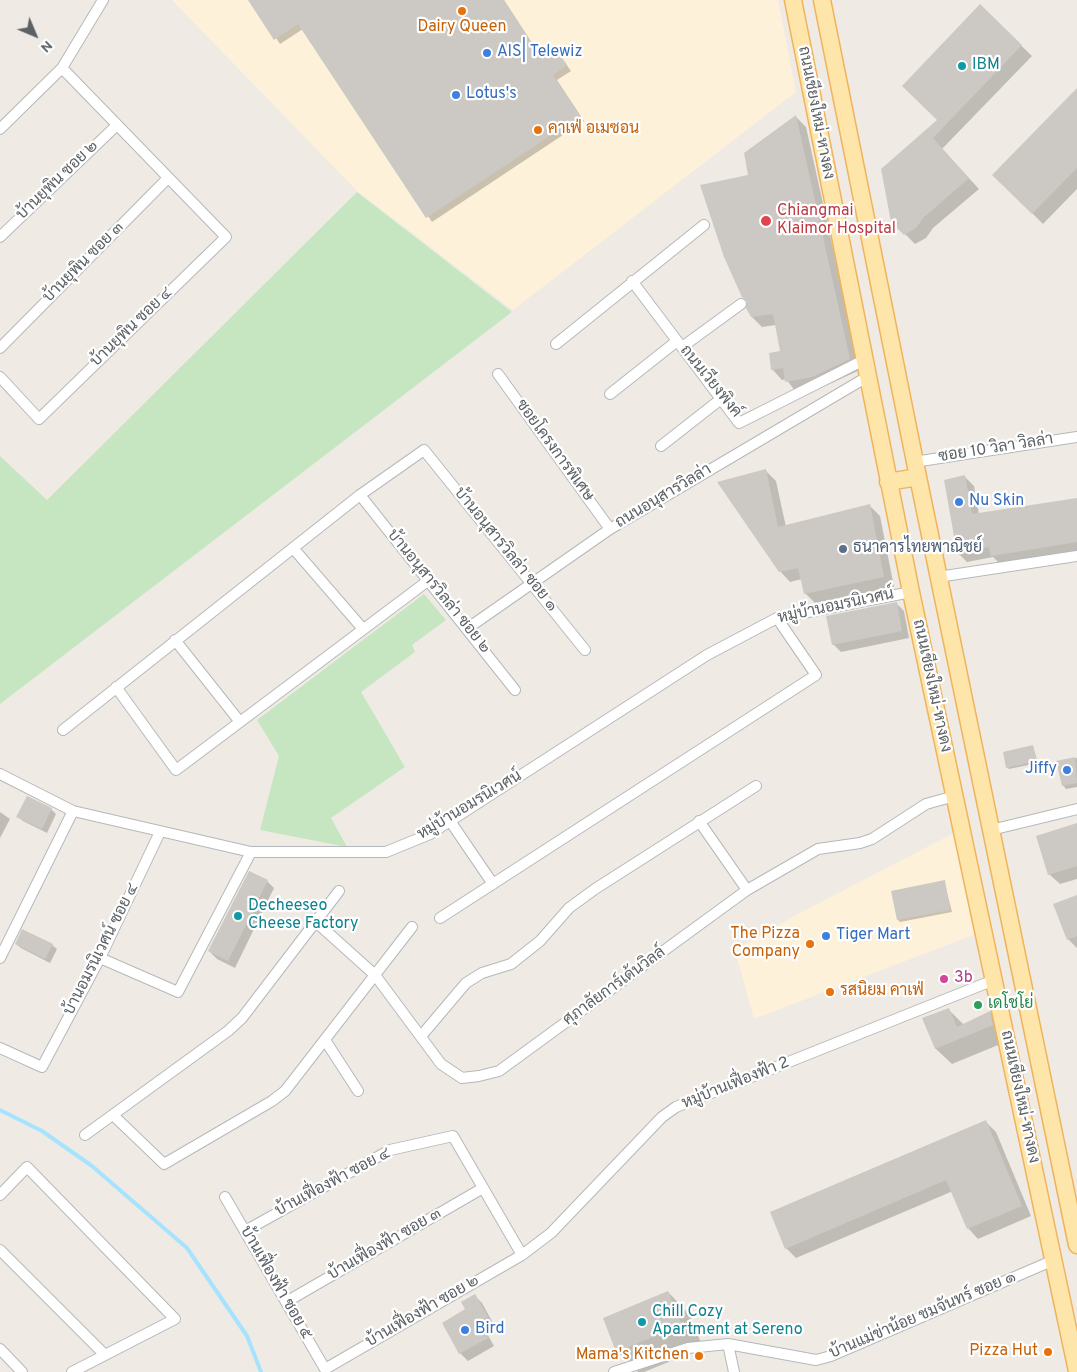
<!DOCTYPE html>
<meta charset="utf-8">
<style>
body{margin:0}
#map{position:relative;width:1077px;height:1372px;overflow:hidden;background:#efebe4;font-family:Overpass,sans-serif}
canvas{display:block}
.north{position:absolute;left:10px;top:10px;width:50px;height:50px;-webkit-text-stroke:4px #fff;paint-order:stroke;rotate:135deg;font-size:14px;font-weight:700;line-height:20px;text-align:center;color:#5c6165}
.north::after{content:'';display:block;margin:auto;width:18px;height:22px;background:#5c6165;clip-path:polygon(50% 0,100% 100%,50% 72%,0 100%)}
</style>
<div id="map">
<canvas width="1077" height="1372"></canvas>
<div class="north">N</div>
</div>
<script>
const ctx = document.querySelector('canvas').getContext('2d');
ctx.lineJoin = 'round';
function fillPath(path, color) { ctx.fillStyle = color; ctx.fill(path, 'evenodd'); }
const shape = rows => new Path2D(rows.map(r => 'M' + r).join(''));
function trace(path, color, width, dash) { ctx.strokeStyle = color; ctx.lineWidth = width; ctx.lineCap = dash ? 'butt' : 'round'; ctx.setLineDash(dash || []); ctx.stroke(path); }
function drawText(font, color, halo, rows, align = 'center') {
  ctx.font = font + ' Overpass,Sarabun,sans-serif'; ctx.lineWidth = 4.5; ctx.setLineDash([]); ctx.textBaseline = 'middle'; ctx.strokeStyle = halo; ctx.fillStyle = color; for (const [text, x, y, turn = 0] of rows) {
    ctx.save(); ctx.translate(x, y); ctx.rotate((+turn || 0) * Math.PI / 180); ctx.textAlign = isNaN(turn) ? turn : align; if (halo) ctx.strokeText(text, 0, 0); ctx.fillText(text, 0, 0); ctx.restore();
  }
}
fillPath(shape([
 [172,0,778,0,796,92,513,310,357,191],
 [956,832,978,933,754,1019,735,950,796,915]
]), '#fdf1da');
fillPath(shape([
 [357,192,512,312,0,704,0,456,47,500],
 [424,594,446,620,412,645,415,652,361,692,405,767,331,818,347,847,260,830,279,756,257,720]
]), '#c6e6c1');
fillPath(shape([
 [251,0,504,0,540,55,553,46,571,71,557,80,584,121,432,222,303,29,280,44],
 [980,6,1032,56,942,149,979,189,933,228,926,238,915,244,892,221,938,120],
 [1077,89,1077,189,1043,224,994,175],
 [796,117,806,127,860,370,823,387,796,392,786,379,782,380,772,369,781,352,776,325,762,327,752,317,748,302,743,297,749,176],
 [766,471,776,481,786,527,870,506,880,516,894,587,815,603,805,593,802,579,790,582,780,571],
 [964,476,974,486,979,515,1077,499,1077,553,1001,565,993,557,967,562,958,553],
 [896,603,904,611,909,638,841,652,833,644],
 [1033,747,1038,763,1009,769,1007,767],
 [1077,758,1077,787,1066,789,1063,785,1058,762],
 [51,809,56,814,47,833,23,821,18,817],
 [0,812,10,819,0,838],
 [1077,824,1077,879,1060,884,1049,874],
 [267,881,274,888,235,968,217,959,209,951],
 [944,881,952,912,900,922,898,920,893,892],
 [1077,896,1077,948,1068,939],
 [16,944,52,945,57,949,50,963,21,948],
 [948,1009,964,1025,990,1012,1005,1028,1008,1041,952,1064,936,1049,924,1019],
 [986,1122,996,1132,1031,1216,978,1239,968,1228,953,1191,796,1258,786,1248],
 [668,1292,690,1315,703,1348,644,1372,638,1372,617,1351],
 [475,1296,482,1303,494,1325,485,1330,494,1346,468,1361,460,1353,443,1323,467,1310]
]), '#0003');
trace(shape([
 [0,1110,42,1131,92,1166,187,1248,247,1336,261,1372]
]), '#a5e3fe', 4);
fillPath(shape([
 [248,0,503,0,539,54,553,45,567,65,553,75,580,116,426,218,298,24,274,40],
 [980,4,1022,45,933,138,969,178,923,218,916,228,904,235,891,222,881,169,937,120,902,86],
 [1077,88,1077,168,1032,214,992,175],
 [796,115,850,359,812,377,785,382,783,368,771,370,769,353,780,351,773,314,751,317,746,308,747,300,742,297,724,257,700,185,748,175,744,153],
 [766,469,778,527,870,504,884,577,804,594,798,568,779,572,717,482],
 [965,475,972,514,1077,498,1077,542,991,556,989,547,957,553,944,480],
 [897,602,902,631,832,645,826,616],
 [1033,745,1037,761,1006,768,1003,752],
 [1075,757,1077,783,1062,786,1056,761],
 [27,796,52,808,42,829,16,817],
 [1077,823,1077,866,1048,875,1036,836],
 [249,871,268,880,228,961,208,951],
 [945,880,950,910,897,920,891,891],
 [1077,895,1077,936,1067,940,1053,904],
 [22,929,53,944,45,959,15,944],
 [949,1008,957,1027,990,1011,993,1025,935,1049,922,1018],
 [986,1120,1022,1206,967,1229,946,1180,785,1249,770,1212],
 [668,1291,682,1325,616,1352,603,1318],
 [475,1294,488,1317,479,1322,488,1338,459,1354,442,1323,465,1309,461,1302]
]), '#ccc8c3');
const street = shape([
 [0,129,62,68,103,0],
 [0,237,117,125],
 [632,281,739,423,864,360],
 [556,344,704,225],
 [682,347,741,304],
 [0,348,168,178],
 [498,374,610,529],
 [0,377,39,419,226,237,62,68],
 [610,394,677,341],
 [661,446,721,399],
 [914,462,1077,437],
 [360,495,515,690],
 [293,548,363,629],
 [938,577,1077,556],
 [468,628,610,529,867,377],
 [175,640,240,722],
 [116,687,176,770,429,580],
 [63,730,360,495,424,450,585,650],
 [0,774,73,811,251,852,386,852,430,834,707,655,777,618,911,592],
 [450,821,493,884],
 [699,821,747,890],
 [991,830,1077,809],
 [440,918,816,675,777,618],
 [316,922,375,975,441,1064,462,1078,479,1076,499,1071,747,890,818,849,860,843,872,839,926,804,955,796],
 [0,958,73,811],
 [100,958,178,992,251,852],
 [422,1035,466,983,482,973,511,964,540,941,569,908,595,889,756,786],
 [325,1040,358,1091],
 [0,1048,42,1067,100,958,160,832],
 [113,1115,164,1164,272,1101,285,1091,412,927],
 [85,1135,228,1031,242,1018,339,891],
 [0,1195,27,1167,175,1319,72,1372],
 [225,1197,325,1369,522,1255,551,1233,662,1117,676,1107,994,980],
 [245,1231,390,1150,453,1136,522,1255],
 [0,1250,105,1355],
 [286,1302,483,1188],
 [728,1344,734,1372],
 [0,1349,22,1372],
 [614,1372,688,1348,728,1344,816,1360,831,1356,1054,1260]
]);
const primary = shape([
 [793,0,911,592,1077,1371],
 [822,0,918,477,1077,1245],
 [888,482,918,477]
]);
trace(street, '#b5b8bb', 12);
trace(primary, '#f0b35c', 19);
trace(street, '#fff', 10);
trace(primary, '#fee5aa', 16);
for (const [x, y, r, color] of [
 [462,11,5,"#e8710a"],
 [487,53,5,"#3f7fe0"],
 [962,66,5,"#0f9aa8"],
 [456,95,5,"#3f7fe0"],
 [538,130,5,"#e8710a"],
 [766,221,6,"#e0444e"],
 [959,502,5,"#3f7fe0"],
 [843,549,5,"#5c6f8a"],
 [1067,770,5,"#3f7fe0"],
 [238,916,5,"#0f9aa8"],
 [826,936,5,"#3f7fe0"],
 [810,944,5,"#e8710a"],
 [944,979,5,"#d1479c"],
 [830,992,5,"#e8710a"],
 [978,1005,5,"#2e9e5b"],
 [642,1322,5,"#0f9aa8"],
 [465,1330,5,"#3f7fe0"],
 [1048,1352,5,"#e8710a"],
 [699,1356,5,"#e8710a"]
]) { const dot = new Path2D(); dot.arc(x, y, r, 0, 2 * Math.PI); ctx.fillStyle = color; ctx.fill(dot); trace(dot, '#fff', 2); }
drawText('16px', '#c56008', '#fff', [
 ["Dairy Queen",462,28,"center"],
 ["คาเฟ่ อเมซอน",548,130,"left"],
 ["The Pizza",800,935],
 ["Company",800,953],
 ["รสนิยม คาเฟ่",840,992,"left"],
 ["Pizza Hut",1038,1352],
 ["Mama's Kitchen",689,1356]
], 'right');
drawText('16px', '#366cbe', '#fff', [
 ["AIS| Telewiz",497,53],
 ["Lotus's",466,95],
 ["Nu Skin",969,502],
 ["Jiffy",1057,770,"right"],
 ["Tiger Mart",836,936],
 ["Bird",475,1330]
], 'left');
drawText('16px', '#0d838f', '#fff', [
 ["IBM",972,66],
 ["Decheeseo",248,907],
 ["Cheese Factory",248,925],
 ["Chill Cozy",652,1313],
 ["Apartment at Sereno",652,1331]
], 'left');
drawText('16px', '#5c6165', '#fff', [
 ["ถนนเชียงใหม่-หางดง",815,113,79],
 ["บ้านยุพิน ซอย ๒",58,181,-44],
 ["บ้านยุพิน ซอย ๓",84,263,-45],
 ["บ้านยุพิน ซอย ๔",132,328,-44],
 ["ถนนเวียงพิงค์",710,382,51],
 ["ซอย 10 วิลา วิลล่า",996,449,-9],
 ["ซอยโครงการพิเศษ",554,451,54],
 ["ถนนอนุสารวิลล่า",664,497,-31],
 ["บ้านอนุสารวิลล่า ซอย ๑",505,550,51],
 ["บ้านอนุสารวิลล่า ซอย ๒",438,592,51],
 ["หมู่บ้านอมรนิเวศน์",836,607,-12],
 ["ถนนเชียงใหม่-หางดง",931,686,78],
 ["หมู่บ้านอมรนิเวศน์",470,806,-31],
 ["บ้านอมรนิเวศน์ ซอย ๔",102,950,-63],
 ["ศุภาลัยการ์เด้นวิลล์",615,987,-36],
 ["หมู่บ้านเฟื่องฟ้า 2",736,1084,-22],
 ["ถนนเชียงใหม่-หางดง",1019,1097,78],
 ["บ้านเฟื่องฟ้า ซอย ๔",333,1183,-28],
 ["บ้านเฟื่องฟ้า ซอย ๓",385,1245,-30],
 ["บ้านเฟื่องฟ้า ซอย ๕",275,1283,60],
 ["บ้านเฟื่องฟ้า ซอย ๒",423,1312,-30],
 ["บ้านแม่ข่าน้อย ชมจันทร์ ซอย ๑",923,1316,-23]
]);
drawText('16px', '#be3a42', '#fff', [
 ["Chiangmai",777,212],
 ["Klaimor Hospital",777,230]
], 'left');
drawText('16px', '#4e5e75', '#fff', [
 ["ธนาคารไทยพาณิชย์",853,549]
], 'left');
drawText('16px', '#b23c85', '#fff', [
 ["3b",954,979]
], 'left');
drawText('16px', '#27864d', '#fff', [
 ["เดโชโย่",988,1005]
], 'left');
</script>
